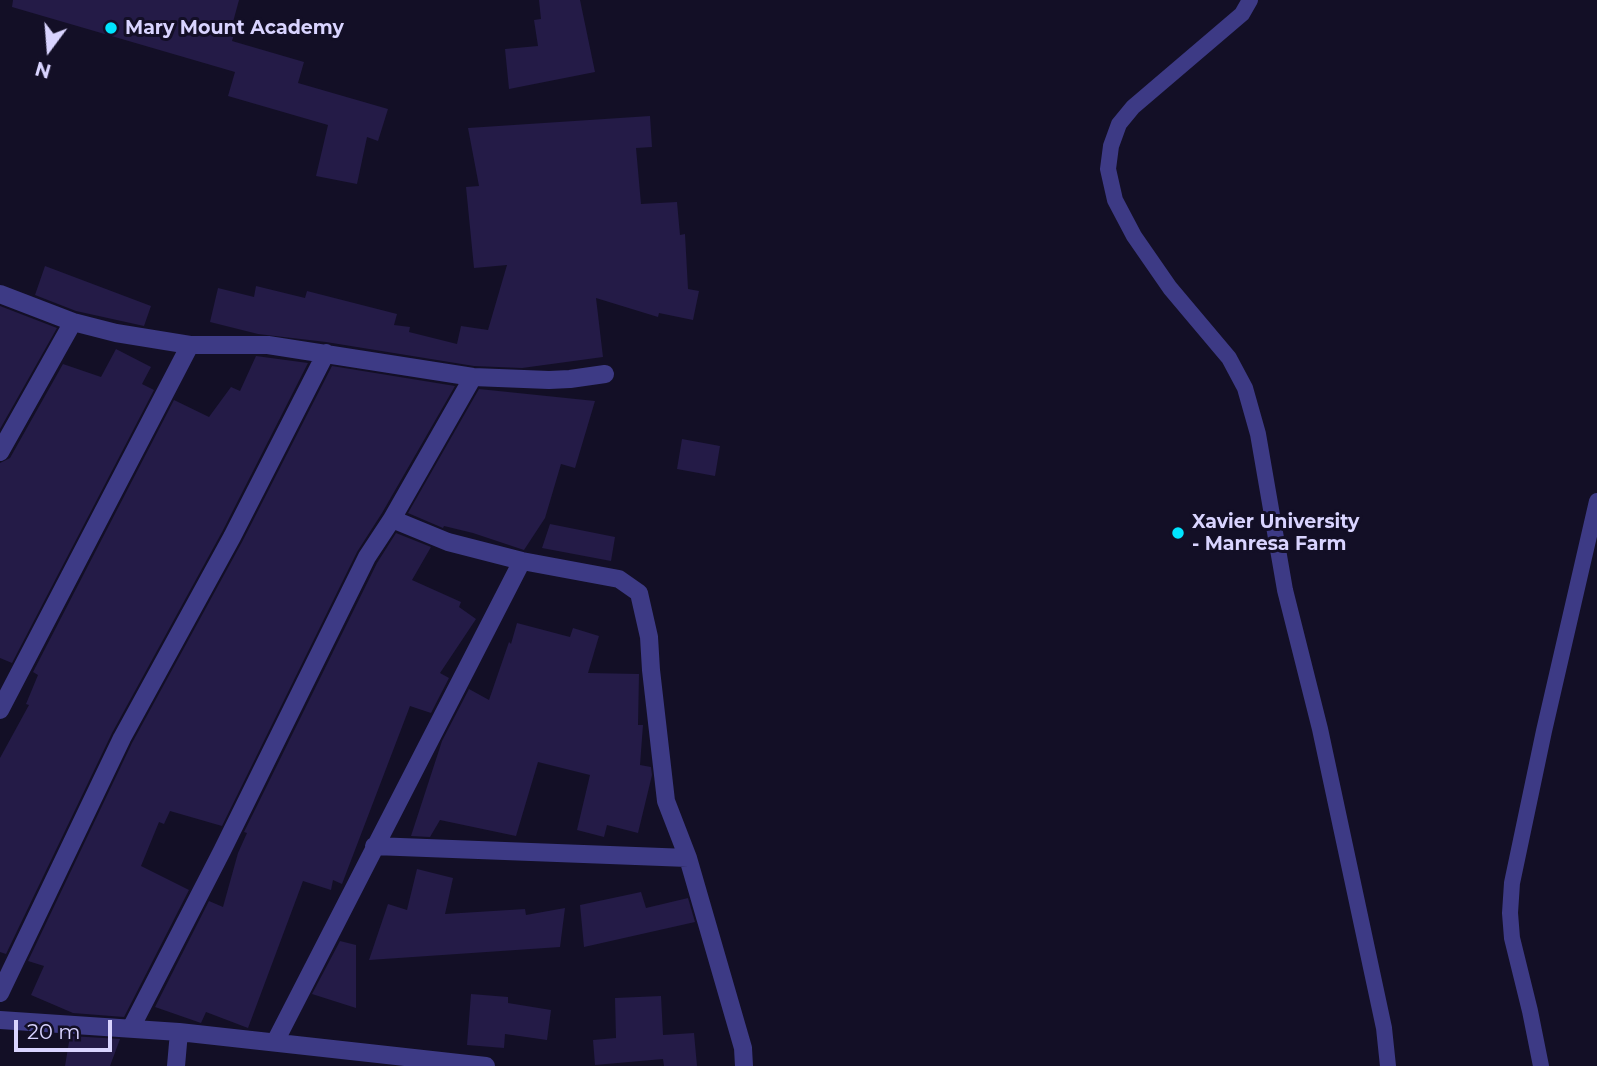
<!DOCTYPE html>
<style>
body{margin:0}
#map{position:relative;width:1597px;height:1066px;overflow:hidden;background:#130f26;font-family:Montserrat,sans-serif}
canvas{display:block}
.north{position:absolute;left:14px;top:14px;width:70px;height:70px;-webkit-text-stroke:5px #130f26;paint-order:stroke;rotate:196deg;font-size:19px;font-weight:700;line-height:28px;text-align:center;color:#d9d4ff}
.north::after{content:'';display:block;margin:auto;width:24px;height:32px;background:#d9d4ff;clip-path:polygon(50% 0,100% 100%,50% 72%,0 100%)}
.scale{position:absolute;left:14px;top:1020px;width:98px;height:32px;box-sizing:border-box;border:4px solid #d9d4ff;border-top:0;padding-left:9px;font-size:21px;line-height:24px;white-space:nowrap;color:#d9d4ff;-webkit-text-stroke:5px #130f26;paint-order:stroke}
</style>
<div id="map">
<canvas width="1597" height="1066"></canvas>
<div class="north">N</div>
<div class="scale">20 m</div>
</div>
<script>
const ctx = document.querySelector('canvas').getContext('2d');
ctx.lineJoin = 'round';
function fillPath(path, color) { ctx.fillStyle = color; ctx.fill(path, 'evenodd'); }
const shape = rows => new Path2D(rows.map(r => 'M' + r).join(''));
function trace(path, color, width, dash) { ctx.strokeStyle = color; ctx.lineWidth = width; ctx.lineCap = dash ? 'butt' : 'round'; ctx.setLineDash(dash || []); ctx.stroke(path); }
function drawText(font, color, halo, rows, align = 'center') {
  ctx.font = font + ' Montserrat,sans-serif'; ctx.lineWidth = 6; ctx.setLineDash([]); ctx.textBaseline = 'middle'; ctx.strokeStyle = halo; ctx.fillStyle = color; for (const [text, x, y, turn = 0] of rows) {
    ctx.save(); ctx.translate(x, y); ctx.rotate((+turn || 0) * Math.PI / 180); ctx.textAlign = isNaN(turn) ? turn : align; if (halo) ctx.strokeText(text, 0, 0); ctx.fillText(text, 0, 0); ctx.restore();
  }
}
fillPath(shape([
 [13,0,239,0,233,22,237,24,232,41,304,62,298,83,388,109,378,141,367,137,357,184,316,176,328,125,228,96,235,72,12,7],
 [539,0,580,0,595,72,509,89,505,49,538,46,534,20,541,19],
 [650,116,652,147,636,148,641,204,677,202,680,235,685,234,688,289,699,291,693,320,659,313,658,317,596,298,603,357,522,368,474,366,326,342,258,334,210,322,218,288,254,297,256,286,305,298,307,291,397,314,394,325,410,327,409,332,457,344,461,326,488,330,507,265,474,268,466,187,479,186,468,128],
 [45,266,151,306,144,326,76,311,35,295],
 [0,306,57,328,0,429],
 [116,349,151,367,142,384,154,390,12,663,0,658,0,463,10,458,63,364,101,377],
 [256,356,308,363,222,532,112,733,6,954,0,952,0,758,29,705,26,704,38,675,33,672,174,400,209,417,231,387,240,391],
 [332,366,455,386,382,513,357,552,222,826,170,811,164,824,159,822,141,866,189,890,124,1017,73,1013,31,995,44,966,28,961,132,743,242,542],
 [479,389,595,401,575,468,561,464,545,518,524,550,473,533,444,526,443,528,408,513],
 [682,439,720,446,715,476,677,469],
 [550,524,615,537,611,561,542,548],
 [396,533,431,547,412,580,461,602,459,607,476,619,440,673,449,678,431,713,410,706,342,884,333,880,331,890,303,881,248,1028,206,1012,201,1023,155,1007,209,901,223,907,238,853,247,833,244,832,377,563],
 [517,623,570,637,573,628,599,636,588,673,639,674,638,725,643,725,640,765,651,767,652,775,638,833,607,825,604,837,577,830,590,775,538,762,516,836,440,820,430,837,411,836,442,741,469,689,489,700,509,642,511,644],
 [417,869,453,878,445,914,525,909,526,915,565,908,560,947,369,960,388,904,407,910],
 [641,892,646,908,688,898,695,922,584,947,580,905],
 [340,941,356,945,356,1008,312,994],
 [471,994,508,997,508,1003,551,1010,547,1040,505,1034,504,1048,467,1045],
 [661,996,663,1035,694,1033,697,1066,664,1066,663,1059,595,1065,593,1040,616,1038,615,998],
 [70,1036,120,1039,110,1066,65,1066]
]), '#241b47');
trace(shape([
 [1250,0,1242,14,1133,107,1119,124,1111,146,1108,169,1115,200,1134,236,1170,288,1229,358,1245,388,1258,434,1285,590,1320,729,1384,1028,1388,1066],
 [1541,1066,1530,1011,1512,938,1510,913,1512,883,1544,731,1597,501]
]), '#3d3a85', 16);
trace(shape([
 [0,294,73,322],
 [0,452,73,322,116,333,190,345,268,345,473,377,549,380,570,379,605,374],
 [392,519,473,377],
 [0,710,190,345],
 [374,846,688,858],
 [0,993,122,738,232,537,326,353],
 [0,1020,179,1032,486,1066],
 [131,1028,222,851,367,557,392,519,448,542,522,561,619,579,639,593,649,637,651,670,666,801,688,858,743,1048,744,1066],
 [275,1042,522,561],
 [176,1066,179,1032]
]), '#3d3a85', 18);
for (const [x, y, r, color] of [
 [111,28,7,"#00e5ff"],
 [1178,533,7,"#00e5ff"]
]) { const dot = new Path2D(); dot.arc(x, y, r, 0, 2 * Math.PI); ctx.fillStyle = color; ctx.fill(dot); trace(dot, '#130f26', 2.5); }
drawText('bold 19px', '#d9d4ff', '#130f26', [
 ["Mary Mount Academy",125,28],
 ["Xavier University",1192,522],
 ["- Manresa Farm",1192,544]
], 'left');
</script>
